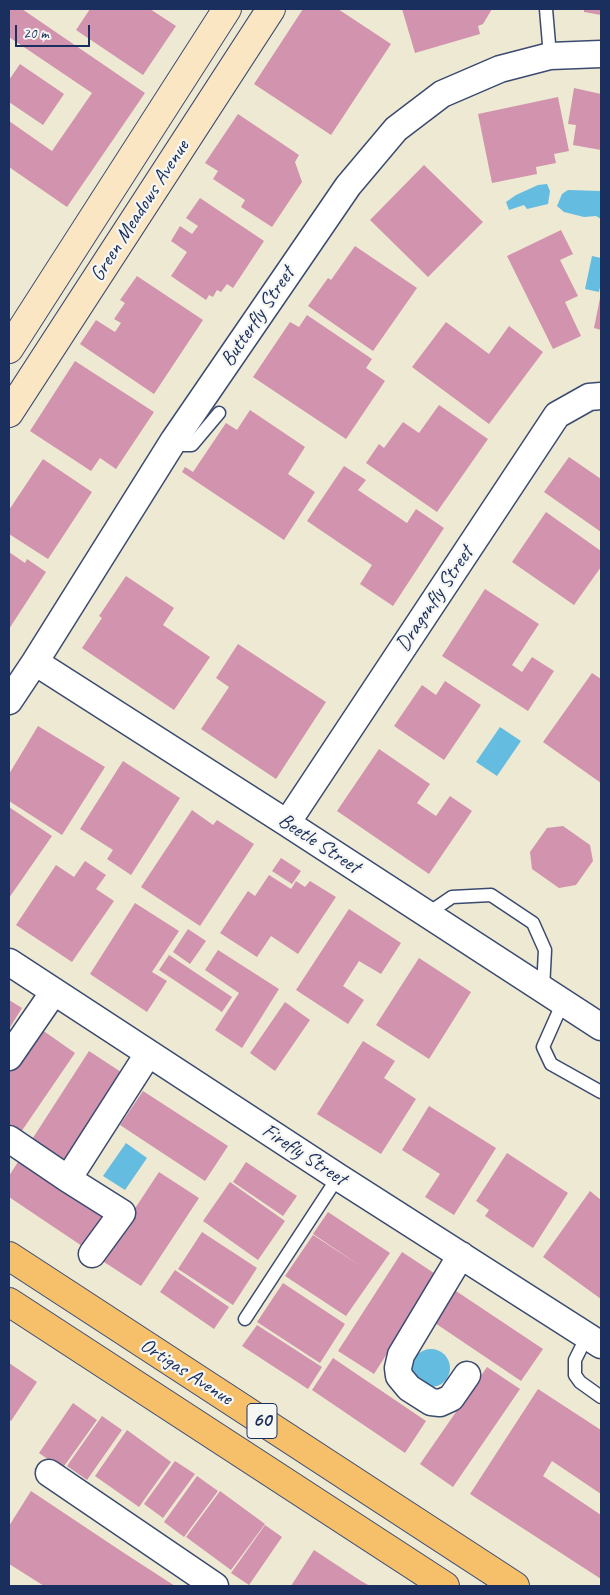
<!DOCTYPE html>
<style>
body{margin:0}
#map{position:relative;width:610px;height:1595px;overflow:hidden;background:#eee9d3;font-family:Caveat,sans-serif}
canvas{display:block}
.frame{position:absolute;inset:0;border:10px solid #1b2f5e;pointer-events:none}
.scale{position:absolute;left:15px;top:25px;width:75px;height:22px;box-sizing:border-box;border:2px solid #1b2f5e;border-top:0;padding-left:6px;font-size:15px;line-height:18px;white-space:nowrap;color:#1b2f5e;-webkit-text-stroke:4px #f6f6f2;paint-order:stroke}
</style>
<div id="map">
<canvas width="610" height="1595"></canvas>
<div class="frame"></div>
<div class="scale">20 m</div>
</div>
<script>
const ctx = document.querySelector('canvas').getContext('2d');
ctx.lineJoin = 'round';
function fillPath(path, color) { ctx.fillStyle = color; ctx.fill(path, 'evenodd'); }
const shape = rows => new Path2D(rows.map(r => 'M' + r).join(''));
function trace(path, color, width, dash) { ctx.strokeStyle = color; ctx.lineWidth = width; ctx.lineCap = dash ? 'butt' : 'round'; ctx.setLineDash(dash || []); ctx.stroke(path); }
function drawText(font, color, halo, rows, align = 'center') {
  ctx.font = font + ' Caveat,sans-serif'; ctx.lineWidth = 4.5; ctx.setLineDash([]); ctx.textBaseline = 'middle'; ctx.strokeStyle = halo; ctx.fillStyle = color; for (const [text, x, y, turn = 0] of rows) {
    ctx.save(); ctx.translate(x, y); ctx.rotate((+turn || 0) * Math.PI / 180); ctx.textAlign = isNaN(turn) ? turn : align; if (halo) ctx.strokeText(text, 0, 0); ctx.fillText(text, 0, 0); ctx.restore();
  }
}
fillPath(shape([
 [547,184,550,191,548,204,527,209,524,205,509,210,506,202,516,195,538,185],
 [568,190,601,191,601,219,596,216,584,217,564,212,557,206,562,194],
 [592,256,601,258,601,281,599,292,585,289],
 [500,727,521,741,497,776,476,762],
 [126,1143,147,1158,125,1190,103,1176],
 '412 1368a19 19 0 1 1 38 0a19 19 0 1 1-38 0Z'
]), '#64bce1');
fillPath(shape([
 [9,9,22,9,145,93,67,207,9,167,9,121,52,151,92,93,9,37],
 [90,9,150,9,176,26,143,75,76,30],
 [303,9,338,9,391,44,331,135,254,84],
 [402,9,492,9,483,24,478,26,480,34,415,53],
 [584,9,601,9,601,15,584,12],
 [20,64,64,94,43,125,9,102,9,80],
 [574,88,601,94,601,150,573,145,576,125,568,124],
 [558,97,569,151,554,154,556,163,536,167,537,174,492,183,478,114],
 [238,114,299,155,295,162,302,182,272,227,241,207,245,200,213,179,218,171,205,163],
 [424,165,483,222,428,277,370,220],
 [200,198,264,241,233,288,227,284,221,292,217,290,213,297,209,295,206,300,171,276,187,252,171,241,180,226,192,234,198,226,186,218],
 [561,230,573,254,560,260,578,296,565,302,581,336,553,349,507,256],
 [355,246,417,288,373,351,308,306,328,278,331,280],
 [137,276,203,320,154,394,80,344,96,320,115,332,121,323,114,319,125,303,120,300],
 [600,298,601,298,601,330,594,328],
 [307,315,372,359,366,368,385,381,346,439,253,377,290,322,299,327],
 [446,322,489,354,509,326,543,352,489,424,412,367],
 [75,361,154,412,116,469,100,458,91,471,30,431],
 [439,405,488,439,437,512,366,463,379,444,384,448,403,422,419,433],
 [250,410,305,447,288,474,315,492,284,540,182,472,185,467,193,472,226,423,237,430],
 [569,457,601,479,601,532,544,492],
 [43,459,92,492,48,559,9,534,9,510],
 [344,466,366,480,358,490,407,523,416,509,444,528,393,606,360,584,372,565,307,521],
 [546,512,601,551,601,567,574,605,512,562],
 [9,552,25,563,27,559,46,572,9,629],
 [126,576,174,608,163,625,210,657,174,710,82,648,102,618,99,616],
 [485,589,539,624,512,665,522,672,532,657,554,671,528,711,442,656],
 [238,644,326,702,276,779,201,729,229,687,216,678],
 [592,673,601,679,601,783,543,742],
 [445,681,481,705,444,760,394,726,422,685,436,695],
 [38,726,105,767,62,835,9,801,9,774],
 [379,749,430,784,417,803,436,816,450,796,472,811,429,874,337,811],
 [123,761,180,798,131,875,107,859,113,850,80,829],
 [9,807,52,836,9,898],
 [192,810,213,825,217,820,254,844,200,926,141,887],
 [563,826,590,845,593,861,576,885,559,888,532,869,530,852,547,828],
 [281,858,301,871,292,884,272,871],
 [85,861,106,875,96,889,114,901,72,962,16,925,56,865,74,877],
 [269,875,291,889,296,881,305,887,310,881,336,897,298,954,271,936,257,957,220,933,248,891,255,896],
 [135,903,179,931,152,972,167,981,147,1012,90,974],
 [349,909,401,943,381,974,359,961,343,986,364,1000,348,1024,296,990],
 [188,929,206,941,190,964,173,952],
 [218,950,279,989,242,1048,215,1030,239,993,205,970],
 [169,955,232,997,222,1012,159,970],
 [419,958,471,992,429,1059,376,1025],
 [9,1000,22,1008,9,1029],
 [285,1002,310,1020,275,1071,250,1053],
 [35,1025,75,1053,19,1135,9,1128,9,1063],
 [363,1041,395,1061,384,1078,416,1099,381,1154,317,1114],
 [89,1051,127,1076,68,1165,31,1141],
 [143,1091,228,1146,205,1181,120,1125],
 [429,1106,496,1148,454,1215,425,1197,440,1174,402,1150],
 [507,1153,568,1193,533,1248,485,1216,489,1210,476,1201],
 [23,1154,109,1212,85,1248,9,1197,9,1176],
 [246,1162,297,1196,283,1216,233,1182],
 [159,1172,199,1198,141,1286,101,1260],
 [230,1182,285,1221,258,1260,203,1221],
 [590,1191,601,1200,601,1299,543,1257],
 [328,1212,390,1253,346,1316,285,1276,313,1235,362,1267,313,1234],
 [202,1232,257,1268,233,1305,178,1269],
 [402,1252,437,1275,374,1374,338,1351],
 [175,1270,229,1307,214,1329,160,1292],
 [283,1283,345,1324,320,1363,257,1322],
 [450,1287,543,1349,521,1381,429,1319],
 [257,1325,322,1367,308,1389,242,1346],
 [333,1358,426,1421,405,1453,312,1390],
 [9,1363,37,1382,11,1421,9,1420],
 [487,1367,520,1389,453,1487,420,1464],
 [538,1389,601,1430,601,1494,552,1461,543,1476,601,1515,601,1579,470,1494],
 [73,1403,97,1420,62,1469,39,1453],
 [102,1416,122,1430,87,1480,67,1466],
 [127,1430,171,1462,139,1507,95,1476],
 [175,1461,195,1474,163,1518,144,1504],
 [197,1476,218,1491,184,1537,164,1522],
 [31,1491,124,1553,175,1586,44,1586,14,1567,9,1564,9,1526],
 [220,1491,265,1524,231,1570,186,1537],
 [265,1525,282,1537,249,1585,231,1573],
 [314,1550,361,1581,370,1586,291,1586]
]), '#d193ad');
const lane = shape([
 [546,9,550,56],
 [174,440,184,445,192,445,219,413],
 [427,914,452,897,491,895,533,923,545,950,543,989],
 [563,1002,543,1047,551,1064,601,1092],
 [245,1319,338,1177],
 [587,1336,575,1360,575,1375,580,1382,601,1397]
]);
const street = shape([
 [35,662,287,823,601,1027],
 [9,701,35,662,174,440,348,186,396,129,442,94,500,69,550,56,601,54],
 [287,823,557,415,589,397,601,396],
 [9,962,338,1177,601,1345],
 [9,1057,53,993],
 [9,1139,68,1179],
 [92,1254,122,1213,68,1179,148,1054],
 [461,1255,401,1355,398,1368,399,1376,409,1388,431,1402,440,1403,451,1398,467,1375],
 [49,1473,215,1586]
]);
const secondary = shape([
 [9,349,227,9],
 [9,413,271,9]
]);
const primary = shape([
 [9,1256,515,1586],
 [9,1302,445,1586]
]);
trace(lane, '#3b4b70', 15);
trace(street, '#3b4b70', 29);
trace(secondary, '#3b4b70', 30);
trace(primary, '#3b4b70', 30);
trace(lane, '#fff', 12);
trace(street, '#fff', 26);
trace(secondary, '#fbe6c4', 28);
trace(primary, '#f6c06b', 28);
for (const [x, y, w] of [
 [262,1421,30]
]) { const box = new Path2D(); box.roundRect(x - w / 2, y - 17.5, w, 35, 4); ctx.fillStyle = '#f6f6f2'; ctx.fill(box); trace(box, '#1b2f5e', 1); }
drawText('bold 20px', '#1b2f5e', null, [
 ["60",262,1421]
]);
drawText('21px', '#1b2f5e', '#f6f6f2', [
 ["Green Meadows Avenue",140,211,-57],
 ["Butterfly Street",258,317,-56],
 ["Dragonfly Street",435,599,-56],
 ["Beetle Street",319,844,33],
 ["Firefly Street",304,1155,33],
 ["Ortigas Avenue",186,1372,33]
]);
</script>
